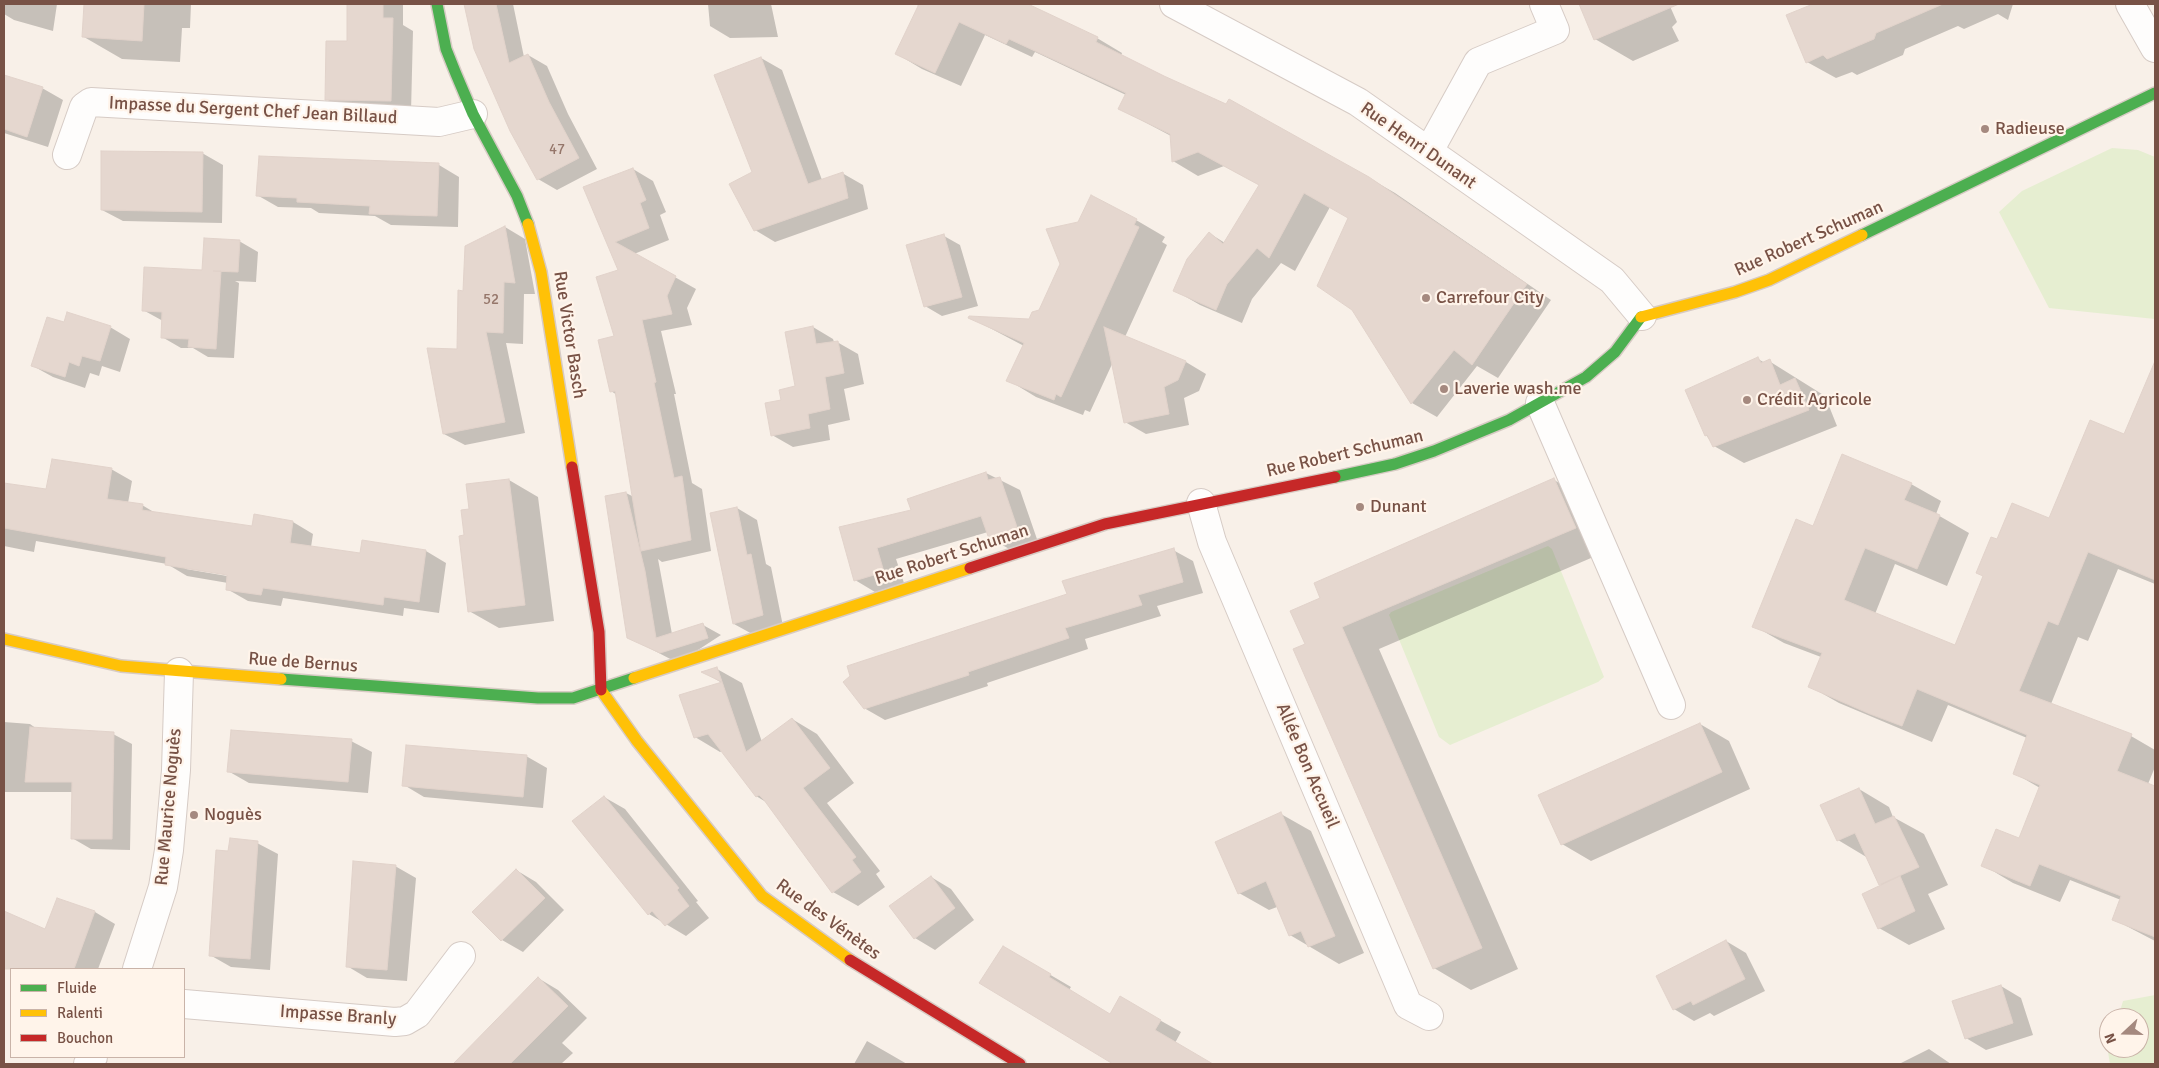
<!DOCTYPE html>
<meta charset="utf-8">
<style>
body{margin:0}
#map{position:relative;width:2159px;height:1068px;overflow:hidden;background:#f8f0e8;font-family:Signika,sans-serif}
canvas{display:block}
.frame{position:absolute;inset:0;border:5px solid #785246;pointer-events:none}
.legend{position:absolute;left:10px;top:968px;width:175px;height:90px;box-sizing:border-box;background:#fff4ea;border:1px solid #c9b3a8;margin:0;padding:6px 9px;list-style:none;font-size:15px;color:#785246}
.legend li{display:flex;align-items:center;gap:10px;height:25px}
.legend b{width:25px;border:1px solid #c9b3a8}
.north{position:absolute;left:2099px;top:1008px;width:50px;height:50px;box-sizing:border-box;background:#fff4ea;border:1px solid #c9b3a8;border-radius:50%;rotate:249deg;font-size:14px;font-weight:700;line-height:20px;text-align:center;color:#785246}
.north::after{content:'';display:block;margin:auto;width:18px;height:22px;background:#a5897f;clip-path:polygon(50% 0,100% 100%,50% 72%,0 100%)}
</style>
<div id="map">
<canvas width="2159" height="1068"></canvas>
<div class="frame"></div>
<ul class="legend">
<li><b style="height:6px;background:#4caf50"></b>Fluide</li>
<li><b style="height:6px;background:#ffc107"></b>Ralenti</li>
<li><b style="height:6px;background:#c62828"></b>Bouchon</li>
</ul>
<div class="north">N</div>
</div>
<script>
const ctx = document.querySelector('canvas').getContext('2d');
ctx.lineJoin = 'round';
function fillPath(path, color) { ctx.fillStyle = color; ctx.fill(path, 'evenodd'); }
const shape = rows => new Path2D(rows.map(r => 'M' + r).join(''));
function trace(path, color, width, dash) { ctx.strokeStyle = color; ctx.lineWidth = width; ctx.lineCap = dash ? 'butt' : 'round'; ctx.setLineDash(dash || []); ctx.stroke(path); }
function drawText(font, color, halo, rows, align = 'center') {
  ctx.font = font + ' Signika,sans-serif'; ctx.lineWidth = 4.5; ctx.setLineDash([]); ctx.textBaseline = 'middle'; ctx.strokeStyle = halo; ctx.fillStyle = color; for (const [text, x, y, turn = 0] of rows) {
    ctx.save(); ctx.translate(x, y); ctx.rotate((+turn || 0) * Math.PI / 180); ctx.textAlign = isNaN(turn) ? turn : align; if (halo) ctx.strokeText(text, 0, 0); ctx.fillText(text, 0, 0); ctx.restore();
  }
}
fillPath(shape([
 [2112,148,2138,150,2155,157,2155,319,2049,308,1999,212,2022,191],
 [1548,546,1552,549,1604,677,1598,682,1450,745,1439,737,1389,615,1391,612],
 [2155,995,2155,1064,2110,1064,2106,1040,2109,1034,2109,1048,2139,1048,2139,1018,2118,1018,2123,1001]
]), '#e6eed1');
fillPath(shape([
 [4,4,57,4,53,31,14,20,4,14],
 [86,4,191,4,190,28,182,28,180,62,122,59,84,37],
 [348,4,403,4,403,25,413,31,411,112,347,111,326,99,348,42],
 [465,4,513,4,524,57,528,55,547,66,568,114,597,169,557,190,538,179,476,49],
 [708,4,771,4,778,37,730,38,710,26],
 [915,4,1024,4,1097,38,1122,53,1121,56,1369,178,1395,193,1551,300,1498,378,1477,366,1437,417,1412,403,1353,309,1349,217,1330,207,1295,271,1281,263,1252,299,1242,323,1200,305,1174,290,1209,233,1225,243,1260,185,1224,166,1198,176,1173,161,1171,136,1120,109,1126,95,1035,52,1032,57,985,35,961,86,922,69,897,54,919,6],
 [1580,4,1669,4,1677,22,1672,27,1679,41,1633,61,1595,39],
 [1816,4,2013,4,2008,20,1998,14,1964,29,1958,26,1905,49,1903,55,1857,75,1852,72,1836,78,1807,62,1788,16],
 [761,58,782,70,822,180,842,173,863,185,868,209,775,242,755,230,753,172],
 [4,76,42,88,63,100,48,147,4,133],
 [202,153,223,165,222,223,123,221,102,210],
 [260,157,439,165,459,177,458,227,391,225,375,216,319,213,311,208,278,207,257,195],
 [633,169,653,181,666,212,660,215,669,240,634,254,696,289,687,308,692,325,661,331,676,394,674,394,692,483,702,489,711,551,662,562,658,559,672,634,703,625,721,635,678,663,628,637,626,493,634,497,617,395,611,391,620,271,585,187],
 [1136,220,1165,237,1162,242,1167,245,1125,337,1186,362,1206,374,1199,391,1184,398,1189,425,1146,434,1125,422,1113,362,1090,412,1085,410,1083,415,1036,397,1008,380,1024,346,969,317,1029,321],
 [505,227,525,239,535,294,524,294,523,344,506,343,525,433,465,445,444,434,458,351,464,292],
 [944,236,960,245,978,306,942,316,925,306],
 [239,241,258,252,256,282,235,281,239,283,234,358,208,357,193,348,181,348,162,337,163,321,143,310,203,271],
 [64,323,110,327,130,339,120,372,102,366,99,376,90,373,85,388,53,377,33,366],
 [813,327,833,339,834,342,837,342,858,354,864,384,844,389,850,420,828,425,830,440,793,447,772,435,782,401,797,387],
 [1758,359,1765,363,1769,361,1825,396,1837,426,1744,463,1714,446,1706,435],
 [2136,408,2155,416,2155,584,2118,569,2088,641,2078,637,2051,704,2131,736,2155,750,2155,767,2148,784,2155,787,2155,941,2113,919,2121,900,2070,880,2060,902,2013,883,1983,865,2019,839,2040,788,2014,773,2027,738,1948,705,1932,742,1839,703,1809,686,1821,657,1784,643,1754,626,1814,528,1911,484,1941,501,1936,514,1969,533,1947,586,1895,564,1875,614,1955,647,1998,541,2050,520,2125,436],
 [111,469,132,481,128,503,142,505,157,514,253,528,293,522,313,534,311,547,361,554,363,541,426,551,446,563,439,613,404,608,403,616,283,598,281,606,248,601,227,589,228,583,187,576,167,564,36,541,34,552,4,546,4,484,47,491],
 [183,566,234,575,233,577,186,569],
 [986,473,1020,490,1038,542,1011,550,990,538,988,532,896,559,904,583,875,592,855,580,841,528,912,511],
 [509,480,538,497,554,621,499,628,469,611,465,536,471,510],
 [1554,480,1591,501,1612,549,1379,649,1518,969,1471,990,1434,968,1306,645,1322,599],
 [737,508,757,520,766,564,771,567,783,626,754,635,734,624],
 [1173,550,1193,561,1203,593,1157,606,1161,616,1085,639,1088,649,987,683,988,686,885,720,864,708,1069,595],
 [717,669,742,683,762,742,792,719,817,734,854,783,827,803,880,871,876,874,885,887,858,906,833,892,766,802,756,796,722,751,720,752,695,737,722,683,705,673],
 [4,722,30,724,37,729,113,734,132,744,130,850,91,849,72,838,73,792,4,792],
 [1700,724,1729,741,1750,789,1591,861,1562,844],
 [351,741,372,752,368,793,249,783,228,771],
 [526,756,547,768,543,808,424,797,404,785],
 [1859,789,1889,807,1893,817,1924,834,1948,885,1928,894,1945,929,1909,945,1879,928,1882,886,1868,858,1838,840],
 [604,797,625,809,698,901,696,902,709,918,686,936,649,914,573,822],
 [1281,814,1311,831,1364,953,1339,964,1290,935,1277,907,1269,910,1239,893],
 [257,843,278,854,270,970,231,967,210,955,229,852],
 [395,866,416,878,407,981,367,978,347,966],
 [516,870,536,882,564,910,523,952,502,940,474,912],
 [931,877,951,889,974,920,935,950,915,938],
 [58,899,95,912,115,924,98,969,34,969,4,953,4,912,46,931],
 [1726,941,1746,953,1765,991,1714,1016,1710,1013,1694,1021,1674,1009],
 [1003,947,1071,987,1069,990,1110,1015,1120,998,1181,1032,1175,1043,1211,1064,1116,1064,981,982],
 [538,978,558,990,587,1018,562,1043,573,1053,561,1064,454,1064],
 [2001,986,2021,998,2033,1035,1986,1050,1966,1038],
 [867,1041,888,1053,907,1064,854,1064],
 [1929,1049,1951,1064,1899,1064]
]), '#0003');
const building = shape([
 [84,4,144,4,142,41,82,37,84,4],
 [347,4,383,4,383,18,393,18,391,101,325,100,326,41,347,41,347,4],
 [464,4,496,4,509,63,528,54,549,102,579,158,537,180,510,131,474,49,464,4],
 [919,4,1028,4,1098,37,1096,42,1164,76,1226,104,1229,99,1369,177,1527,284,1472,365,1454,350,1411,404,1352,310,1317,286,1348,218,1304,193,1269,258,1257,248,1227,284,1216,310,1173,291,1187,259,1209,232,1223,244,1259,185,1198,152,1172,162,1170,134,1118,109,1126,93,1009,39,1006,44,959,22,935,73,895,54,919,4],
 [1579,4,1679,4,1594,40,1579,4],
 [1813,4,1943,4,1876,33,1874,39,1827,59,1823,55,1806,63,1786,15,1813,4],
 [761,57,808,184,843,172,848,198,754,231,729,184,752,172,714,75,761,57],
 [4,75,43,87,27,137,4,129,4,75],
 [101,151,203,152,202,212,101,210,101,151],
 [259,156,439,163,437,216,369,214,370,206,297,202,297,198,256,196,259,156],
 [633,168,646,200,640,203,649,228,615,242,676,276,667,296,672,314,642,320,656,382,654,383,674,478,682,476,691,540,641,551,615,391,610,392,598,340,614,336,596,277,618,270,583,187,633,168],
 [1091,195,1137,219,1134,225,1139,227,1061,397,1056,394,1054,400,1006,381,1024,343,968,318,969,316,1029,319,1032,312,1039,310,1060,264,1046,229,1078,222,1091,195],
 [505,226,515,283,504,282,503,333,486,332,505,422,443,434,427,348,457,349,458,290,463,291,465,246,505,226],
 [944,234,962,297,924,307,906,245,944,234],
 [204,238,240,240,238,272,213,271,221,271,216,349,188,347,189,339,161,338,162,312,142,311,144,267,202,270,204,238],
 [67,312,111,326,100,361,82,356,79,366,69,362,65,377,31,366,47,317,64,322,67,312],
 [813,326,816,344,838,341,844,373,825,377,830,409,808,414,810,428,771,436,765,403,781,400,779,390,795,386,785,332,813,326],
 [1104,327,1186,361,1178,380,1164,387,1169,414,1124,423,1104,327],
 [1758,357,1761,363,1770,359,1780,385,1795,378,1809,410,1713,447,1707,435,1705,436,1685,390,1758,357],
 [2155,361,2155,580,2088,552,2058,625,2048,621,2019,691,2132,734,2117,771,2155,786,2155,937,2112,920,2121,896,2039,864,2030,886,1981,866,1996,829,2019,838,2040,785,2013,774,2027,735,1917,689,1902,726,1870,714,1808,687,1822,653,1752,627,1796,519,1813,526,1842,454,1912,483,1904,500,1940,515,1917,569,1865,548,1844,600,1955,645,1983,576,1976,573,1991,537,1997,539,2012,503,2049,518,2090,420,2124,434,2155,361],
 [52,459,112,468,107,499,143,504,142,510,252,526,254,514,293,521,290,543,360,553,362,540,426,550,419,602,384,597,383,605,263,588,261,595,226,590,227,575,165,565,166,557,4,528,4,483,46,489,52,459],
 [986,472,988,480,1000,477,1018,530,989,539,981,516,877,548,884,572,854,581,839,527,911,510,907,499,986,472],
 [1554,478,1576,528,1342,627,1482,948,1433,969,1293,649,1305,644,1290,611,1320,598,1314,583,1554,478],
 [509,479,525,605,468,612,459,536,464,535,461,510,469,509,466,484,509,479],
 [626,492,645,571,656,638,703,623,708,638,660,653,627,638,605,496,626,492],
 [737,507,747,555,751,554,763,615,733,624,710,513,737,507],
 [1174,548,1183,582,1138,595,1142,605,1065,628,1069,638,968,672,969,675,864,709,843,682,850,676,847,666,1067,594,1062,581,1174,548],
 [717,667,746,752,792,718,830,768,803,788,856,857,852,860,861,872,832,893,764,800,759,795,756,797,708,734,694,738,679,695,722,682,701,672,717,667],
 [1700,723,1722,772,1561,845,1538,795,1700,723],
 [30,727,114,732,112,839,71,839,72,782,25,782,30,727],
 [231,730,352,739,348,782,227,772,231,730],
 [406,745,527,755,523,797,402,786,406,745],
 [1859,788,1875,824,1894,816,1919,867,1879,885,1855,833,1837,841,1820,805,1859,788],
 [604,796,679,888,677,890,689,906,665,926,652,911,648,915,572,821,604,796],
 [1281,812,1335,936,1308,947,1301,931,1289,936,1266,881,1238,894,1215,842,1281,812],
 [230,838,258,841,250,959,209,956,216,850,228,851,230,838],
 [353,861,396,865,387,970,346,967,353,861],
 [516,869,545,898,501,941,472,912,516,869],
 [931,876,955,908,914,939,889,906,931,876],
 [1900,876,1915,911,1878,929,1862,894,1900,876],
 [57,898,95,911,74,969,4,969,4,911,45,929,57,898],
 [1726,940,1745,979,1693,1005,1691,1001,1673,1010,1656,976,1726,940],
 [1003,946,1051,974,1049,977,1110,1014,1120,996,1161,1020,1155,1030,1213,1064,1113,1064,979,983,1003,946],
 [538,977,568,1006,510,1064,453,1064,538,977],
 [2001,985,2013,1023,1965,1039,1952,1001,2001,985]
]);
fillPath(building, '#e5d7cf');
trace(building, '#e1d2ca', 1);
const street = shape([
 [1174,4,1358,102,1612,280,1642,316],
 [2130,4,2155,48],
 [1429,151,1478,62,1555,30,1544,4],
 [67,155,84,107,91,102,439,122,473,114],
 [1540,403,1671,705],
 [1201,503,1212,542,1408,1005,1429,1016],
 [137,969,163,887,169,850,176,770,179,672],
 [184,1004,395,1022,405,1021,417,1014,461,956],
 [88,1064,93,1057]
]);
const fast = shape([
 [437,4,446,49,456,74,473,114,517,196,528,224],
 [1862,235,2155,93],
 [1335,477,1395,464,1434,451,1509,420,1586,377,1615,352,1641,317],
 [281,679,538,698,573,698,634,678]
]);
const slow = shape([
 [528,224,541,272,572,467],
 [1641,317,1735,292,1769,280,1862,235],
 [4,639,121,666,281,679],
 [634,678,970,568],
 [601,690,637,741,762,896,850,960]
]);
const jam = shape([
 [572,467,599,632,601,690],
 [970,568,1105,524,1335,477],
 [850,960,1020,1064]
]);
trace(street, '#d6cbc5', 30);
trace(fast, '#d7cbc4', 14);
trace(slow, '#d7cbc4', 14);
trace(jam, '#d7cbc4', 14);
trace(street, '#fefdfc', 28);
trace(fast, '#4caf50', 11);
trace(slow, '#ffc107', 11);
trace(jam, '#c62828', 11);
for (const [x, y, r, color] of [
 [1985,129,5,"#a5897f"],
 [1426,298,5,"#a5897f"],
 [1444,389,5,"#a5897f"],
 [1747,400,5,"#a5897f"],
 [1360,507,5,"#a5897f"],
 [194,815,5,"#a5897f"]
]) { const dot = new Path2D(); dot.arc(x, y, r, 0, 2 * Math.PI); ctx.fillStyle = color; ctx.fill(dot); trace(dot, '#fff4ea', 2); }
drawText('15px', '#95766a', null, [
 ["47",557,150],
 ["52",491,300]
]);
drawText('18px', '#785246', '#fff4ea', [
 ["Impasse du Sergent Chef Jean Billaud",253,111,3],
 ["Rue Henri Dunant",1418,146,35],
 ["Rue Robert Schuman",1809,239,-24],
 ["Rue Victor Basch",569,335,81],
 ["Rue Robert Schuman",1345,454,-13],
 ["Rue Robert Schuman",952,555,-18],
 ["Rue de Bernus",303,663,4],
 ["Allée Bon Accueil",1307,766,67],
 ["Rue Maurice Noguès",169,807,-85],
 ["Rue des Vénètes",828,920,36],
 ["Impasse Branly",338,1016,4]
]);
drawText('18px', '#785246', '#fff4ea', [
 ["Radieuse",1995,129],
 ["Carrefour City",1436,298],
 ["Laverie wash.me",1454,389],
 ["Crédit Agricole",1757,400],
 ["Dunant",1370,507],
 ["Noguès",204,815]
], 'left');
</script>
